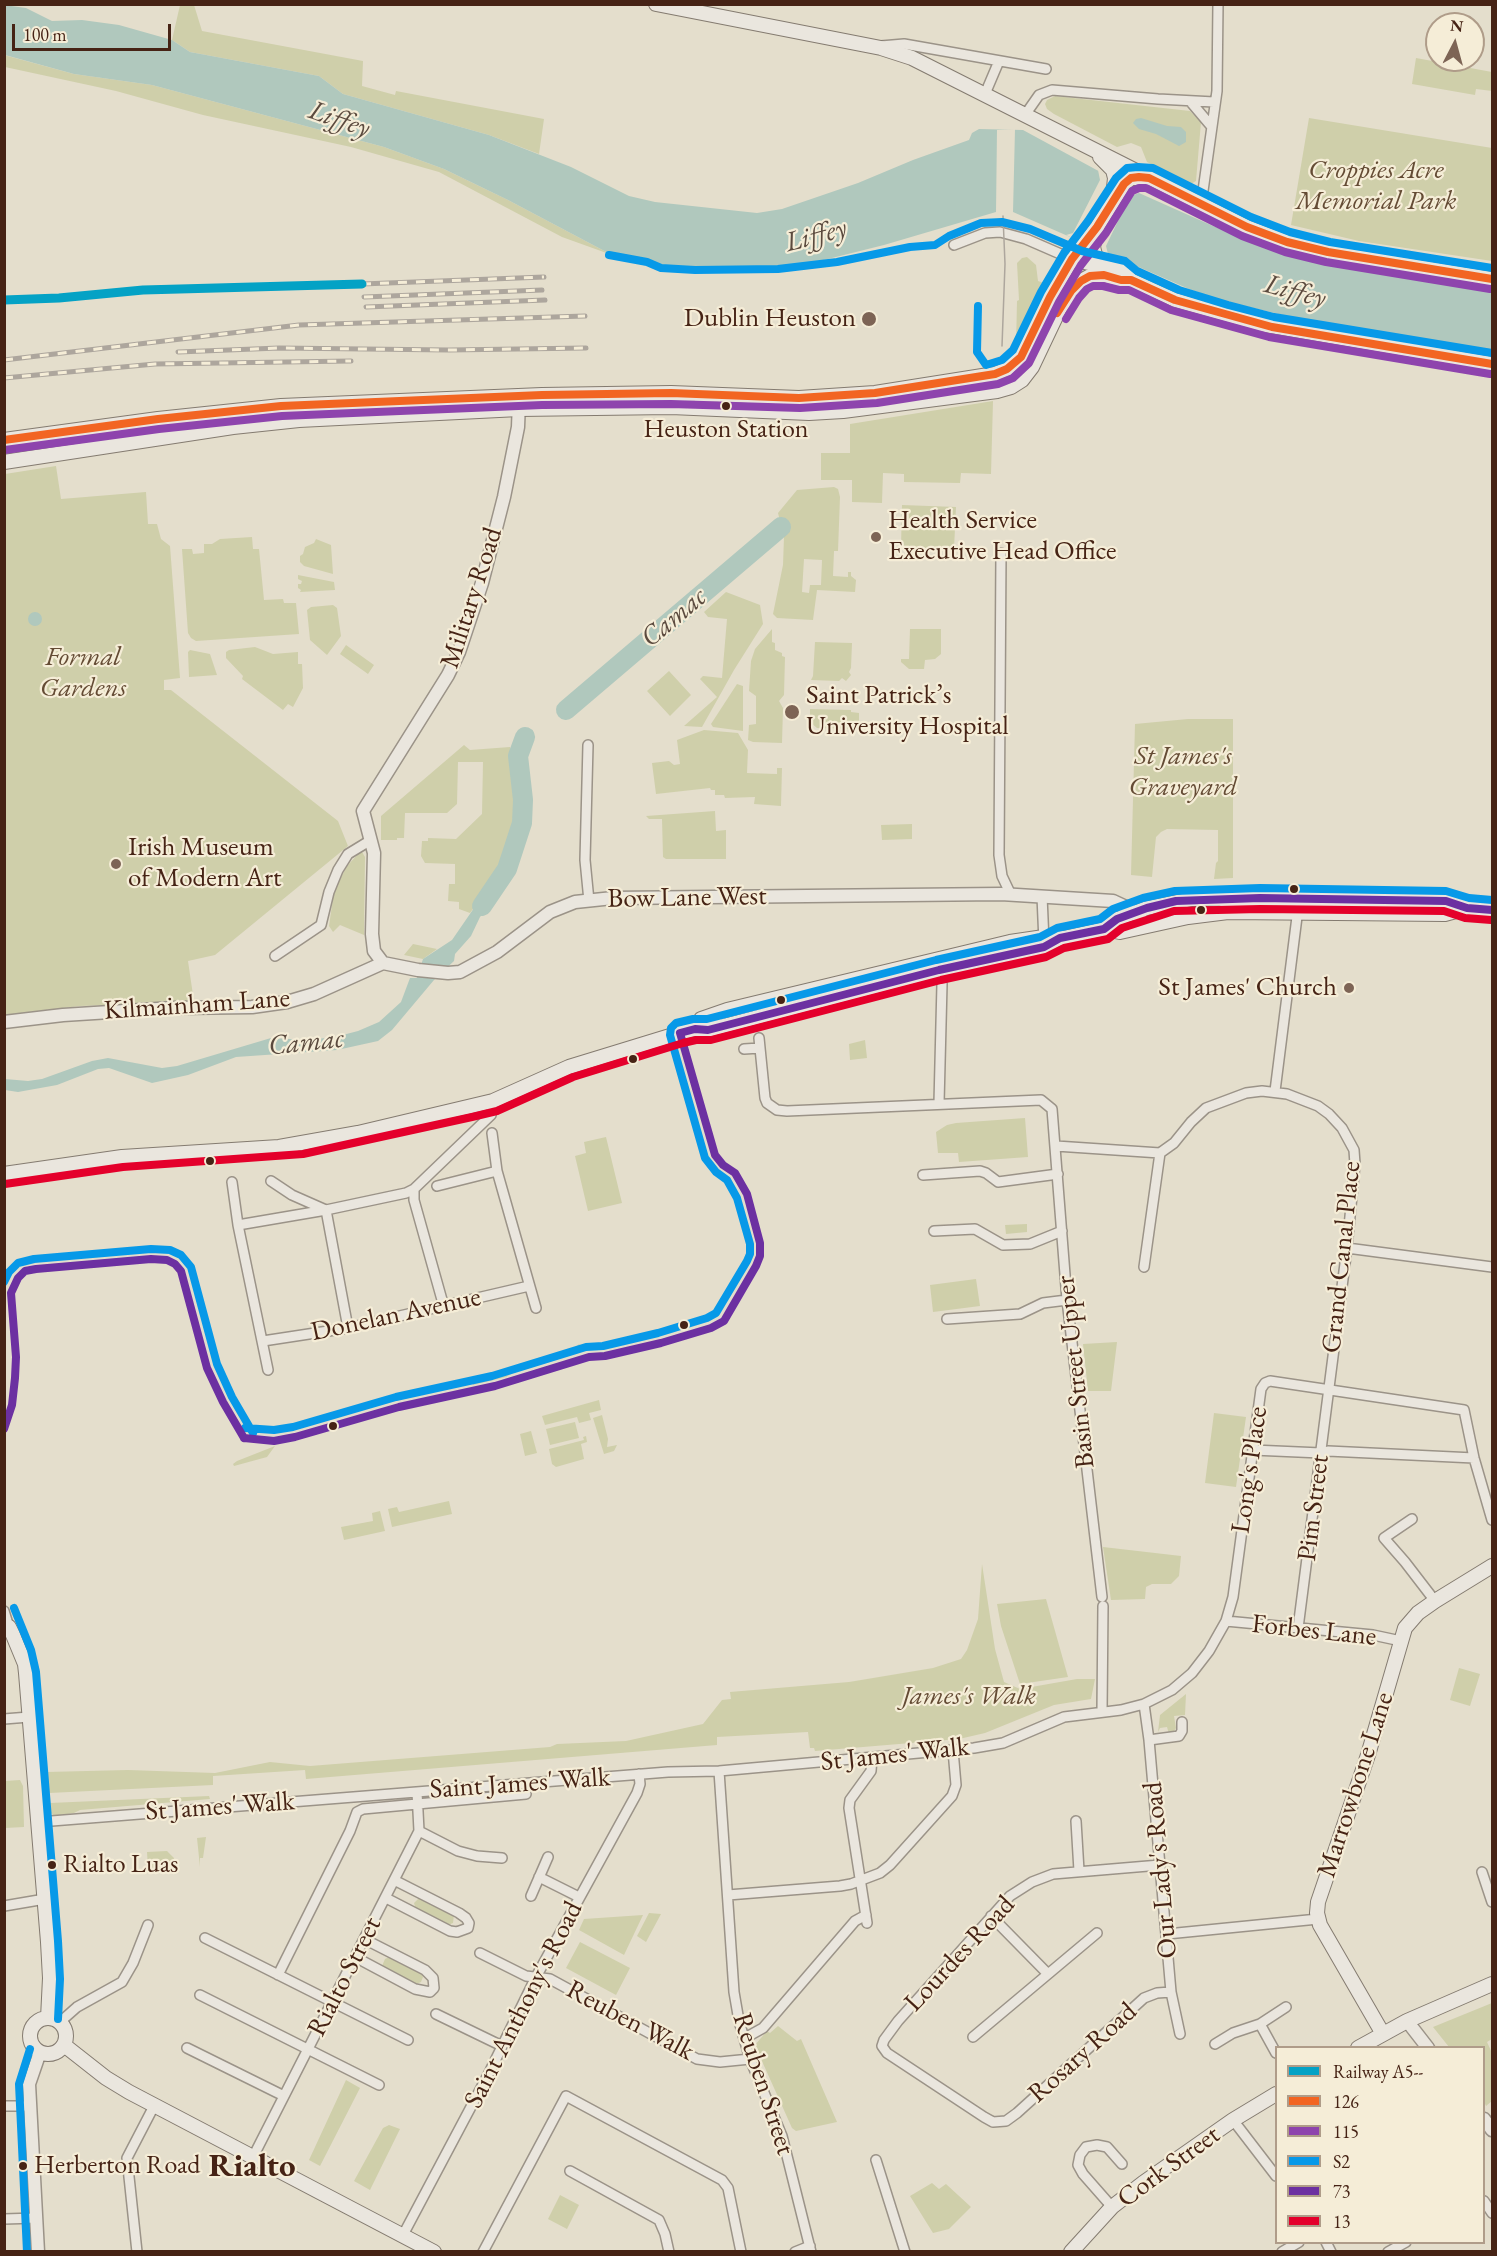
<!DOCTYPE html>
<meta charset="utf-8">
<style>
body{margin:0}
#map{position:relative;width:1497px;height:2256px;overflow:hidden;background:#e4decc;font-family:"EB Garamond",serif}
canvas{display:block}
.frame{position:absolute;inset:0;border:6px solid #462315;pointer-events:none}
.legend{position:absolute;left:1275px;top:2046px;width:210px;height:198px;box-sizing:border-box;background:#f5edd7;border:2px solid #af9c89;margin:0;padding:8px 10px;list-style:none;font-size:18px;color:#462315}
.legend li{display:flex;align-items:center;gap:12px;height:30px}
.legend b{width:30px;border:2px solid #af9c89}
.north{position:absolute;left:1425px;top:12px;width:60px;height:60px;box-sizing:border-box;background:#f5edd7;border:2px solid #af9c89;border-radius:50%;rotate:6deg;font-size:16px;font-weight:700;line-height:24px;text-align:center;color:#462315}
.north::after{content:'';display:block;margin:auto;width:21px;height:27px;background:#7d6455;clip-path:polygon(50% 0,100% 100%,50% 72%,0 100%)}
.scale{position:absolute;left:12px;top:24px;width:159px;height:27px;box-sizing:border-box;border:3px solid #462315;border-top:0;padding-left:8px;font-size:18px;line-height:21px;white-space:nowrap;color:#462315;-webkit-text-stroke:4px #f5edd7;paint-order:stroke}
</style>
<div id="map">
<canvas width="1497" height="2256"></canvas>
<div class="frame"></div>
<ul class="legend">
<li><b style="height:8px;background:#04a2c5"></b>Railway A5--</li>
<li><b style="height:8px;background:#f26522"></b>126</li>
<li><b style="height:8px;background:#8e44ad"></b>115</li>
<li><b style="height:8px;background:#0799e8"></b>S2</li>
<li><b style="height:8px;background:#6c30a1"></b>73</li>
<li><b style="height:8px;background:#e4002b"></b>13</li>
</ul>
<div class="north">N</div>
<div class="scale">100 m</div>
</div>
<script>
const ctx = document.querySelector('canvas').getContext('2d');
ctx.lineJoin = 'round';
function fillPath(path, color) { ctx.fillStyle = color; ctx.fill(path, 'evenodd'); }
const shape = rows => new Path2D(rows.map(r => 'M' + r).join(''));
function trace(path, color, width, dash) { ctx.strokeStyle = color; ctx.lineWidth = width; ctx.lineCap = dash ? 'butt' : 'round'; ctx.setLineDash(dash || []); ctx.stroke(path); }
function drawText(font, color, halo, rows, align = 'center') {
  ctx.font = font + ' "EB Garamond",serif'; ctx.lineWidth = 4.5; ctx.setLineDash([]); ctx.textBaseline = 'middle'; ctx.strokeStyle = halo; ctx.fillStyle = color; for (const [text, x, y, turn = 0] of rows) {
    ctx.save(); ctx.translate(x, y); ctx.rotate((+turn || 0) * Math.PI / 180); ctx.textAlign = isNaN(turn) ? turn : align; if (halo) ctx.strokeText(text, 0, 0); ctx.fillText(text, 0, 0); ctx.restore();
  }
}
fillPath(shape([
 [180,5,194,5,202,31,363,61,362,86,395,95,396,91,544,119,539,154,489,135,343,94,319,76,190,52,172,40],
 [4,55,74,74,152,85,384,147,444,169,508,200,612,255,562,237,439,172,351,147,203,115,116,91,5,67],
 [1416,58,1492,72,1492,91,1476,89,1475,95,1412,84],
 [1055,96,1190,111,1201,122,1196,181,1191,184,1147,162,1141,147,1131,143,1117,147,1054,114,1047,109,1045,104,1047,100],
 [1309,118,1492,148,1492,261,1359,241,1291,225],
 [1027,257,1036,265,1038,281,1047,284,1016,347,1017,301,1019,300,1017,263,1022,258],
 [993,401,991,474,961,473,960,483,904,482,904,474,883,473,882,503,852,502,852,480,821,480,821,453,850,453,850,424],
 [56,466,61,499,146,492,148,524,157,524,161,539,170,546,180,678,164,680,164,690,171,690,338,821,348,846,215,955,188,961,194,1002,80,1006,5,1015,5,474],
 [834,487,838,489,840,497,838,551,834,551,833,576,848,577,848,572,851,572,851,576,856,580,855,592,817,590,813,620,777,618,773,614,783,565,784,537,778,513,797,490],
 [804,559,822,560,821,585,810,585,809,593,802,592],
 [902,505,956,507,954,549,901,547],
 [252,537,253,549,259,549,264,600,283,599,284,603,296,603,299,634,196,641,191,638,188,633,182,549,192,549,193,554,204,553,204,544,212,544,220,539],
 [316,539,331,545,333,574,304,566,300,562,300,556,303,554,305,547,314,543],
 [298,575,334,582,335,590,300,592,301,590,298,588,298,584,301,584,302,581,298,579],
 [726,592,760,605,763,624,734,670,702,727,684,726,717,697,700,679,703,676,722,678,727,619,708,617,704,612],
 [333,605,337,608,341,636,327,655,310,640,307,610,311,607],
 [772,629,772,642,775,643,775,650,782,653,782,656,785,657,784,695,779,701,783,708,782,743,753,742,748,740,749,725,756,724,756,696,749,691,751,661,755,649],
 [910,629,941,629,941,654,935,659,925,660,924,669,909,669,901,662,901,659,909,659],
 [815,642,852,643,851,668,849,672,851,675,846,681,842,678,839,681,811,680,813,676],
 [346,645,374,665,368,674,340,654],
 [255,647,273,654,298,652,298,664,302,664,303,688,293,707,288,704,283,710,242,679,243,676,226,658,226,652,229,650],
 [190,650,210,654,217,675,189,677,188,652],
 [669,671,691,695,670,716,647,691],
 [737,684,743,686,743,731,713,727,711,724],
 [810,709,851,710,851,712,859,713,859,729,817,728,810,722],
 [1188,719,1233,719,1233,878,1214,879,1216,863,1218,861,1218,830,1167,829,1161,832,1156,837,1152,877,1131,875,1135,724],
 [704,730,738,733,748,750,747,773,777,774,777,768,782,768,781,806,754,804,755,797,725,798,724,795,715,795,715,790,711,790,710,788,656,794,652,763,669,761,674,765,680,764,677,740],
 [464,745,470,750,510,747,516,789,514,838,503,867,470,913,459,909,459,902,448,901,449,884,455,884,455,864,425,863,421,856,422,841,428,841,428,838,456,839,482,814,483,762,458,762,457,804,447,813,405,813,404,838,397,838,397,840,381,840,381,816],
 [715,811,716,831,726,830,726,859,666,859,663,857,662,819,649,819,646,816],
 [912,824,912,839,882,840,881,825],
 [362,852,365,857,364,935,340,925,333,932,329,926,334,891,347,866,359,853],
 [413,944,437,949,423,959,404,955],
 [865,1040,867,1058,850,1060,849,1044],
 [1025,1118,1028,1157,959,1162,958,1153,938,1153,936,1132,947,1125,956,1123],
 [606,1137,622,1203,588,1211,575,1156,586,1153,584,1142],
 [1027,1224,1027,1232,1006,1234,1005,1225],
 [976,1279,980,1306,933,1312,930,1285],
 [1117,1342,1111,1391,1088,1391,1083,1344],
 [579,1344,581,1346,572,1355,518,1370,506,1377,473,1385,471,1379,571,1351],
 [599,1400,601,1410,589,1413,591,1420,579,1423,577,1417,545,1425,542,1416],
 [1214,1413,1246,1417,1236,1487,1205,1483],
 [602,1415,608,1439,607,1447,617,1445,614,1451,604,1454,593,1418],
 [575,1422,579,1438,550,1445,546,1429],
 [531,1431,537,1453,525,1456,520,1434],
 [586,1436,587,1442,581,1444,584,1459,556,1467,552,1464,549,1449,584,1440,583,1437],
 [275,1446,267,1457,234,1466,233,1464,237,1461],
 [449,1501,452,1514,392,1527,388,1509,397,1507,399,1512],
 [380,1511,385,1531,344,1540,341,1527,373,1521,372,1513],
 [1103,1547,1181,1556,1179,1576,1171,1584,1152,1584,1146,1587,1145,1599,1111,1600],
 [982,1564,995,1649,1004,1682,1020,1689,1077,1679,1095,1679,1091,1699,1054,1705,985,1733,959,1739,815,1751,814,1748,810,1748,808,1732,717,1737,717,1745,306,1779,305,1770,213,1776,213,1785,49,1793,46,1772,128,1770,215,1773,270,1762,310,1766,550,1747,557,1744,626,1741,703,1724,722,1700,731,1699,730,1692,849,1682,933,1668,961,1659,967,1650,978,1619],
 [1046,1599,1068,1677,1020,1684,1001,1626,997,1604],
 [1459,1668,1480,1674,1470,1706,1450,1700],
 [1186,1694,1185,1715,1174,1716,1176,1728,1173,1733,1169,1734,1167,1727,1160,1728,1158,1732,1160,1715],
 [20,1780,23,1786,24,1827,5,1828,5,1781],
 [209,1796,210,1799,80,1810,74,1813,54,1816,51,1813,50,1803],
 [206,1837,203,1858,200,1858,200,1867,197,1838],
 [167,1851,174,1858,175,1866,148,1868,147,1852],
 [419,1898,454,1915,453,1923,448,1925,416,1910,414,1903],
 [649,1913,661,1914,646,1942,637,1936],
 [643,1915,624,1955,579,1930,584,1919],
 [580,1942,630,1968,616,1995,566,1968],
 [389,1957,421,1973,423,1977,421,1982,414,1985,382,1966,385,1959],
 [1492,2003,1492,2039,1487,2042,1492,2053,1492,2101,1486,2106,1484,2102,1484,2048,1449,2047,1433,2027],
 [778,2026,797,2041,801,2039,837,2122,796,2131,792,2128,761,2059,755,2048,755,2045,767,2031,770,2033],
 [346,2080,360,2088,320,2166,309,2160],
 [389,2125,400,2129,370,2190,354,2181,383,2128],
 [932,2183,939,2189,946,2184,971,2207,949,2229,933,2233,910,2196],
 [560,2195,579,2205,567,2229,548,2219]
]), '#cfcfaa');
fillPath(shape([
 [4,5,26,8,52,21,82,20,119,25,172,40,190,52,319,76,343,94,489,135,571,167,629,196,655,202,757,213,782,209,858,183,913,160,969,140,972,133,979,129,1023,130,1139,193,1213,226,1276,249,1325,265,1492,292,1492,350,1287,316,1224,301,1189,289,1013,212,996,212,884,245,808,264,766,269,710,271,668,267,612,255,508,200,444,169,384,147,152,85,74,74,5,55],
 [1141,118,1167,126,1181,127,1186,132,1186,142,1179,146,1156,134,1139,129,1133,123,1136,119],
 '28 619a7 7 0 1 1 14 0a7 7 0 1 1-14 0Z',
 [494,879,500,895,480,917,471,936,455,954,454,961,434,980,392,1030,378,1041,337,1050,236,1057,188,1075,152,1083,109,1068,98,1069,57,1085,18,1092,5,1090,5,1079,28,1081,42,1079,92,1061,108,1058,162,1068,177,1066,271,1038,308,1040,335,1037,358,1031,379,1022,401,1002,410,978,417,978,423,959,452,940]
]), '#b0c8bd');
fillPath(shape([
 [1015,129,1013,212,996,212,997,130],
 [1098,170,1139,193,1130,196,1106,246,1108,254,1066,235,1073,233,1100,180]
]), '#e4decc');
trace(shape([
 [566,710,781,527],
 [482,906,507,869,522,823,523,800,518,756,525,737]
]), '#b0c8bd', 20);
const minor = shape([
 [881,46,904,44,1046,69],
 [985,94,999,61],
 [1190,101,1212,127],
 [1025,115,1039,95,1052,90,1158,99,1214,102],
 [1201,205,1217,91,1218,4],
 [954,245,985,233,1000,232,1026,239,1072,259],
 [1001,553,999,855,1002,876,1011,895],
 [588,745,585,860,589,901],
 [1042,896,1044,942],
 [275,956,321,925,329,892,338,870,348,854,371,840],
 [938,966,942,984,939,1103],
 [759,1038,765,1098,767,1103,777,1110,787,1111,1041,1100,1052,1109,1067,1300,1102,1597],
 [744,1049,760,1048],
 [1275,1091,1298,909],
 [492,1133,497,1171,536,1308],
 [1056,1146,1160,1153],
 [1160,1153,1174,1143,1191,1122,1206,1108,1246,1093,1262,1091,1287,1094,1318,1106,1329,1114,1342,1128,1354,1150,1355,1164,1347,1248,1298,1628],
 [923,1175,980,1171,986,1173,998,1182,1058,1174],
 [271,1181,292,1195,326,1210,406,1193,414,1189,491,1115,493,1101],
 [232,1182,238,1225,268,1370],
 [437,1186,497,1171],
 [414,1189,414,1200,444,1307],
 [238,1225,326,1210,348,1328],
 [934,1231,975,1229,1003,1245,1030,1244,1062,1231],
 [1347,1248,1492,1267],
 [1144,1267,1160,1153],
 [947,1319,1020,1314,1043,1303,1067,1300],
 [263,1341,348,1328,529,1286],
 [1253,1450,1321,1453,1328,1451,1474,1458],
 [1412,1519,1384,1538,1405,1562,1435,1601],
 [4,1611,9,1627],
 [1226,1621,1373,1635,1401,1641],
 [1144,1704,1149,1740,1171,1992,1180,2034],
 [1102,1711,1103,1606],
 [4,1719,29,1717],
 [1149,1740,1179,1736,1182,1731,1182,1722],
 [719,1771,734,1992,739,2021,750,2059,782,2136,811,2252],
 [1076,1821,1079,1871],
 [39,1822,668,1772,719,1771,974,1748,1003,1743,1064,1717,1121,1710,1144,1704,1172,1690,1192,1673,1209,1651,1226,1621,1233,1597,1261,1389,1265,1383,1270,1381,1464,1410,1474,1458,1492,1520],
 [419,1831,458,1851,477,1856,502,1858],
 [1160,1865,1053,1874,1032,1882,1010,1896,898,2021,884,2040,882,2046,887,2053,984,2117,993,2122,1006,2121,1017,2113,1144,1998,1157,1993,1171,1992],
 [1482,1872,1492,1902],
 [539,1877,579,1897],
 [728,1895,840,1886,851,1884,880,1873,890,1865,952,1796,956,1785,953,1750],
 [531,1896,548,1857],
 [386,1898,450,1931,457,1932,468,1928,469,1923,466,1918,459,1913,394,1880],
 [4,1906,45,1899],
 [991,1916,1048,1974],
 [867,1923,849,1808,850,1800,871,1771,872,1758],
 [1167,1934,1318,1919],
 [205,1938,408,2040],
 [480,1953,526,1976,550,1979,697,2059,720,2062,750,2059],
 [355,1957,415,1989,430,1992,434,1988,433,1978,425,1970,364,1939],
 [278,1975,350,1831,357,1812,363,1809,526,1794],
 [200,1995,379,2085],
 [436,2014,502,2046],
 [60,2022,77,2007,122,1982,133,1963,148,1925],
 [1260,2024,1276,2053],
 [973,2037,1097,1933],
 [745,2038,763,2028,855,1921,866,1915],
 [1215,2044,1233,2033,1260,2024,1286,2007],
 [187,2048,284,2096],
 [4,2106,30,2106],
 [1233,2120,1276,2176],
 [253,2157,419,1831,417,1792],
 [876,2160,905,2252],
 [570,2171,659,2220,665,2234,669,2252],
 [1484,2201,1492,2213],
 [1112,2207,1083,2174,1078,2165,1080,2155,1086,2147,1097,2145,1107,2147,1122,2164],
 [4,2219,36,2218],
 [403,2235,490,2071,536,1977,637,1793,640,1784,639,1774],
 [1326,2242,1331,2252],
 [137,2252,127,2158,154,2106],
 [483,2252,566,2096,722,2180,728,2188,741,2252],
 [795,2252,810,2246],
 [1282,2252,1299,2242],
 [1388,2252,1406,2242]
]);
const tertiary = shape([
 [383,963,418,970,448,973,460,972,497,952,550,912,575,902,613,898,1001,894,1113,901,1128,908,1148,925],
 [383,963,374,951,372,934,374,853,363,811,448,675,459,652,482,583,504,497,518,427,519,401],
 [4,1022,63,1015,173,1008,252,1007,287,1002,314,994,383,963],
 [1407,2021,1428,2048],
 [1484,2119,1492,2130],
 [38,2252,29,2084,40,2052]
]);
const secondary = shape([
 [656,4,881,48,912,58,1247,227,1287,242,1328,252,1492,279],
 [1100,157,1113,170,1115,178,1113,197],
 [1097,229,1093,247,1095,255,1103,265],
 [1072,259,1122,271,1131,280,1175,300,1260,324,1492,364],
 [4,440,158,419,281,406,542,395,671,393,799,398,875,393,995,374,1007,369,1021,357,1050,297,1072,259,1097,227,1124,184,1131,178,1149,178],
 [4,462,233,427,299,420,519,409,671,407,809,413,843,411,997,391,1011,387,1022,380,1032,367,1060,308,1081,281,1090,276,1104,275,1121,280,1131,280],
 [1104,929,1117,919,1147,908,1192,899,1260,898,1446,901,1467,908,1492,910],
 [695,1029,701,1019,727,1010,1010,942,1044,937,1063,938,1104,929,1120,932,1188,917,1228,912,1445,914,1467,908],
 [4,1174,122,1157,279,1147,358,1133,493,1101,569,1067,680,1033,695,1029,708,1030,939,970,1044,947,1060,938],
 [4,1627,9,1627,13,1635,25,1664,26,1673,48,1942,50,1978,48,2018],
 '30 2036a18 18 0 1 1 36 0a18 18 0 1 1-36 0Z',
 [1383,2034,1320,1925,1317,1913,1318,1902,1368,1755,1405,1628,1418,1613,1435,1601,1492,1566],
 [64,2045,106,2078,129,2092,434,2252],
 [1358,2048,1407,2021,1492,1984],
 [1071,2252,1112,2207,1143,2183,1233,2120,1276,2094]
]);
trace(minor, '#9b9388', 12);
trace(tertiary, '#9b9388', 15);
trace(secondary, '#847b70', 16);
trace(minor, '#eae6de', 9);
trace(tertiary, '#eae6de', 12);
trace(secondary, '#eae6de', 14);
trace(shape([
 [1002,346,1005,264,1003,216]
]), '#ada69d', 1.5);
const rail = shape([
 [362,284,544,277],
 [364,297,542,290],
 [366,307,545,300],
 [178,352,279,348,449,350,586,348],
 [4,360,299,325,585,316],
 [4,378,155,364,351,361]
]);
trace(rail, '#ada69d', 5);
trace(rail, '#f5edd7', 3, [9]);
trace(shape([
 [1057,313,1071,291,1081,281,1090,276,1104,275,1121,280,1131,280,1175,300,1272,327,1492,364],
 [4,440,158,419,281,406,542,395,671,393,799,398,875,393,995,374,1007,369,1021,357,1050,297,1072,259,1097,227,1124,184,1131,178,1139,177,1149,178,1247,227,1287,242,1328,252,1492,279]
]), '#f26522', 8);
trace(shape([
 [1066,319,1079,298,1087,289,1093,286,1103,286,1119,290,1129,290,1171,310,1269,337,1490,374],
 [5,450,159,429,282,416,542,405,671,404,800,408,877,403,998,384,1013,378,1029,363,1059,302,1081,265,1106,233,1132,191,1139,188,1146,188,1242,236,1285,252,1326,262,1490,289]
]), '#8e44ad', 8);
trace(shape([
 [609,255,647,262,661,268,695,270,778,269,837,262,910,247,935,245,949,236,981,223,1002,222,1030,229,1082,251,1125,261,1137,271,1179,290,1228,305,1274,317,1492,353],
 [978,306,977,352,986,365,1002,360,1013,350,1041,292,1064,253,1088,221,1116,178,1127,168,1138,167,1153,168,1251,217,1290,232,1330,242,1492,268],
 [4,1282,9,1272,18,1263,34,1259,151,1249,170,1250,181,1255,191,1267,217,1364,232,1397,253,1433],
 [245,1428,274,1430,293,1427,396,1397,492,1376,586,1347,603,1346,658,1333,707,1318,716,1313,747,1261,750,1254,750,1244,737,1198,727,1180,716,1172,705,1158,670,1035,671,1028,676,1023,693,1019,707,1019,936,960,1040,937,1057,928,1100,919,1113,909,1143,898,1175,891,1260,888,1446,891,1469,898,1492,900],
 [14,1608,31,1650,36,1672,58,1941,60,1979,58,2019],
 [27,2252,19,2084,30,2049]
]), '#0799e8', 8);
trace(shape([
 [4,1429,12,1405,15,1378,16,1357,11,1293,18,1278,25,1271,36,1269,151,1259,167,1260,175,1264,181,1271,207,1368,223,1402,244,1438],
 [244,1438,274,1441,295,1437,399,1407,495,1386,589,1357,605,1356,661,1343,711,1328,724,1321,756,1266,760,1256,760,1243,747,1194,735,1173,723,1165,715,1155,680,1033,695,1029,708,1030,939,970,1044,947,1060,938,1104,929,1117,919,1147,908,1176,901,1260,898,1446,901,1467,908,1492,910]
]), '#6c30a1', 8);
trace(shape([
 [5,1184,123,1167,303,1154,472,1117,497,1111,573,1077,683,1043,696,1040,711,1040,941,980,1046,957,1064,948,1108,939,1122,928,1174,911,1260,909,1444,911,1465,918,1491,920]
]), '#e4002b', 8);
trace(shape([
 [4,300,59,298,143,290,362,284]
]), '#04a2c5', 9);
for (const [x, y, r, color] of [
 [869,319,8,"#7d6455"],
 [726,406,5,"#462315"],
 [876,537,6,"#7d6455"],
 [792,712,8,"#7d6455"],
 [116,864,6,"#7d6455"],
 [1294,889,5,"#462315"],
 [1201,910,5,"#462315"],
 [1349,988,6,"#7d6455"],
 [781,1000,5,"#462315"],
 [633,1059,5,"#462315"],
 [210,1161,5,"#462315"],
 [684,1325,5,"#462315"],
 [333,1426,5,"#462315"],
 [52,1865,5,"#462315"],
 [23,2166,5,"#462315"]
]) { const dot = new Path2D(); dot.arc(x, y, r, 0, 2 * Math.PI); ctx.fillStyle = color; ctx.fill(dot); trace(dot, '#f5edd7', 2); }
drawText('26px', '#462315', '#f5edd7', [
 ["Heuston Station",726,430,"center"],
 ["Rialto Luas",63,1865],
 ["Herberton Road",34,2166]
], 'left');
drawText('italic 27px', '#644b34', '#f5edd7', [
 ["Croppies Acre",1376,171],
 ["Memorial Park",1376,202],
 ["Formal",83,658],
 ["Gardens",83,689],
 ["St James's",1183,757],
 ["Graveyard",1183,788],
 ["James's Walk",969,1697]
]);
drawText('27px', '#462315', '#f5edd7', [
 ["Dublin Heuston",856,319,"right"],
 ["Health Service",888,521],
 ["Executive Head Office",888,552],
 ["Saint Patrick’s",806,696],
 ["University Hospital",806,727],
 ["Irish Museum",128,848],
 ["of Modern Art",128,879],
 ["St James' Church",1337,988,"right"]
], 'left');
drawText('27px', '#462315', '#f5edd7', [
 ["Military Road",472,598,-72],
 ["Bow Lane West",687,898,-1],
 ["Kilmainham Lane",197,1005,-4],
 ["Grand Canal Place",1342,1257,-84],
 ["Donelan Avenue",396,1315,-12],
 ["Basin Street Upper",1076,1372,-96],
 ["Long's Place",1250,1470,-82],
 ["Pim Street",1314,1508,-83],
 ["Forbes Lane",1314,1631,6],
 ["St James' Walk",895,1755,-6],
 ["Saint James' Walk",520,1784,-4],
 ["Marrowbone Lane",1356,1785,-72],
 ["St James' Walk",220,1807,-4],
 ["Our Lady's Road",1161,1870,-95],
 ["Lourdes Road",960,1954,-47],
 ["Rialto Street",345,1977,-63],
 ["Saint Anthony's Road",524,2005,-63],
 ["Reuben Walk",630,2021,28],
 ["Rosary Road",1083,2053,-42],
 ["Reuben Street",763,2084,72],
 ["Cork Street",1169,2167,-36]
]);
drawText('italic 28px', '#5b4a3e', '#f5edd7', [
 ["Liffey",339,120,19],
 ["Liffey",816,236,-15],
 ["Liffey",1295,292,15],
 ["Camac",674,618,-40],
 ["Camac",306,1043,-6]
]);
drawText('bold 33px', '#462315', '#f5edd7', [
 ["Rialto",252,2167]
]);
</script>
